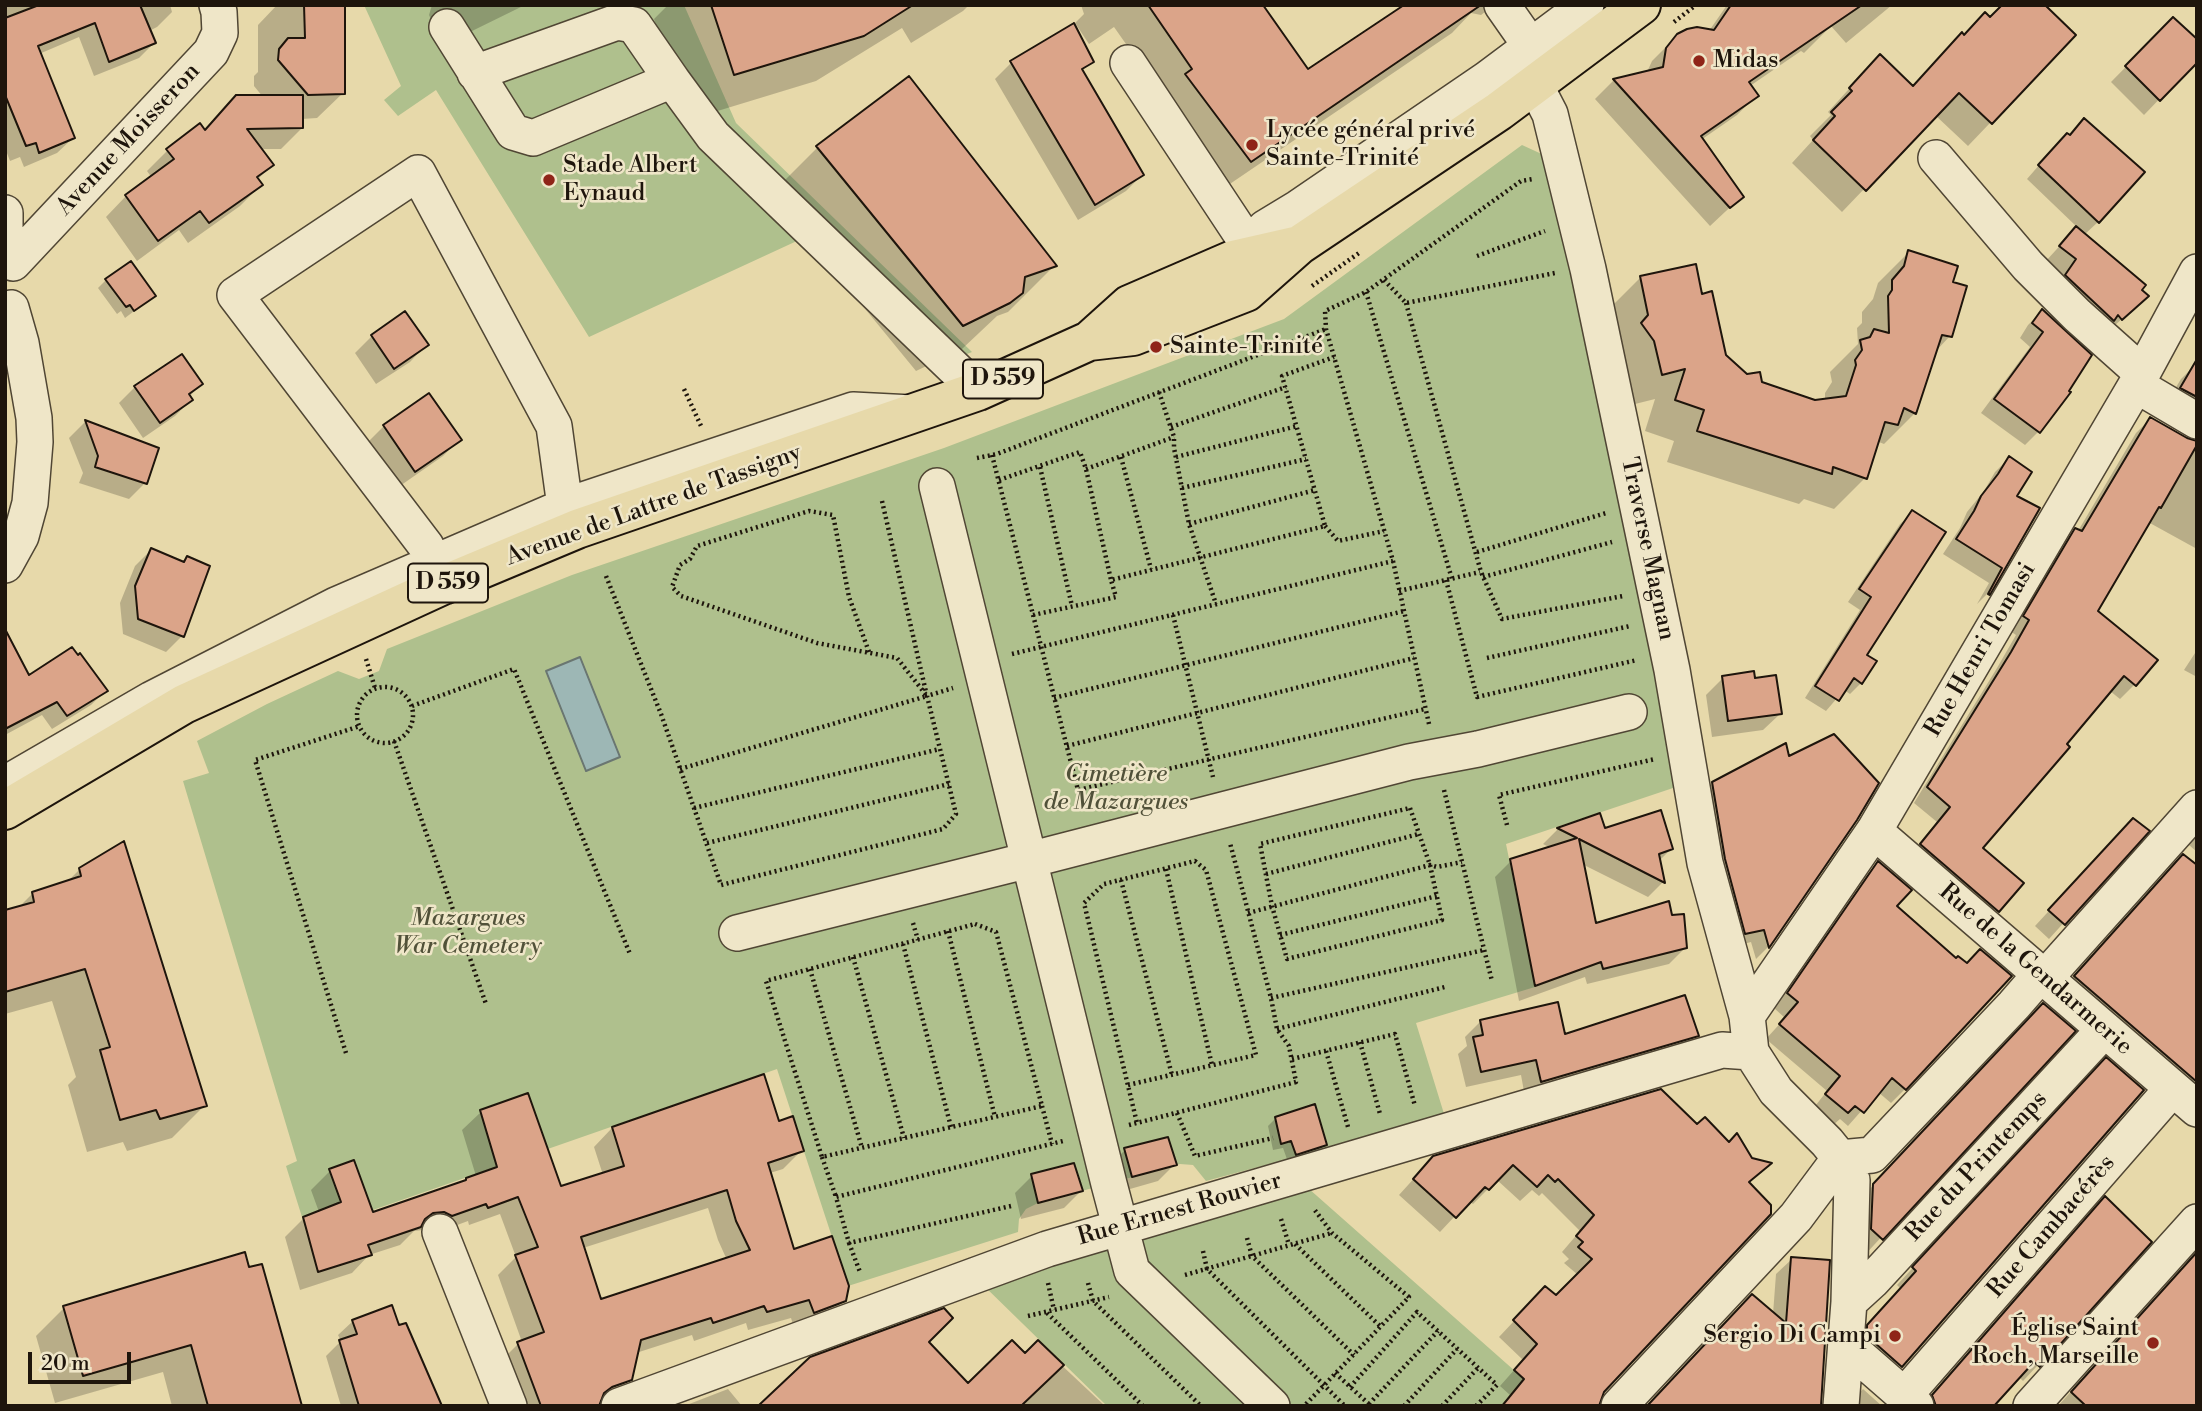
<!DOCTYPE html>
<meta charset="utf-8">
<style>
body{margin:0}
#map{position:relative;width:2202px;height:1411px;overflow:hidden;background:#e7d9aa;font-family:"Libre Bodoni",serif}
canvas{display:block}
.frame{position:absolute;inset:0;border:7px solid #1e150c;pointer-events:none}
.scale{position:absolute;left:28px;top:1352px;width:103px;height:32px;box-sizing:border-box;border:4px solid #1e150c;border-top:0;padding-left:9px;font-size:21px;line-height:24px;white-space:nowrap;color:#1e150c;-webkit-text-stroke:5px #efe6c8;paint-order:stroke}
</style>
<div id="map">
<canvas width="2202" height="1411"></canvas>
<div class="frame"></div>
<div class="scale">20 m</div>
</div>
<script>
const ctx = document.querySelector('canvas').getContext('2d');
ctx.lineJoin = 'round';
function fillPath(path, color) { ctx.fillStyle = color; ctx.fill(path, 'evenodd'); }
const shape = rows => new Path2D(rows.map(r => 'M' + r).join(''));
function trace(path, color, width, dash) { ctx.strokeStyle = color; ctx.lineWidth = width; ctx.lineCap = dash ? 'butt' : 'round'; ctx.setLineDash(dash || []); ctx.stroke(path); }
function drawText(font, color, halo, rows, align = 'center') {
  ctx.font = font + ' "Libre Bodoni",serif'; ctx.lineWidth = 5; ctx.setLineDash([]); ctx.textBaseline = 'middle'; ctx.strokeStyle = halo; ctx.fillStyle = color; for (const [text, x, y, turn = 0] of rows) {
    ctx.save(); ctx.translate(x, y); ctx.rotate((+turn || 0) * Math.PI / 180); ctx.textAlign = isNaN(turn) ? turn : align; if (halo) ctx.strokeText(text, 0, 0); ctx.fillText(text, 0, 0); ctx.restore();
  }
}
fillPath(shape([
 [364,5,684,5,736,123,972,352,932,368,799,240,589,337,436,90,398,116,384,100,401,86],
 [1522,145,1546,156,1682,772,1679,786,1506,844,1535,987,1416,1023,1445,1117,1206,1181,1193,1165,1180,1164,1038,1203,1026,1209,1019,1219,1018,1232,848,1286,777,1069,307,1233,286,1166,297,1161,183,781,209,773,197,741,267,704,338,671,359,679,379,671,387,649,572,575,944,448,1284,319],
 [1308,1188,1524,1379,1504,1402,1507,1406,1107,1406,980,1282]
]), '#afc08d');
const water = shape([
 [580,657,620,757,586,771,546,671,580,657]
]);
fillPath(water, '#9db7b5');
trace(water, '#6a7671', 2);
fillPath(shape([
 [5,5,170,5,172,12,157,27,149,31,154,43,139,58,94,76,79,37,39,54,73,138,57,153,24,167,20,157,10,161,5,148],
 [277,5,343,5,343,93,317,118,302,119,302,128,281,149,260,149,272,165,257,180,261,185,240,206,188,243,179,230,137,261,106,217,126,196,152,178,147,171,168,150,204,131,215,118,263,97,254,86,254,76,258,72,258,25],
 [432,5,525,5,470,32,467,26,450,34,436,30,429,15],
 [668,5,969,5,963,11,911,43,902,28,816,81,688,120,654,19],
 [1081,5,1261,5,1307,72,1407,5,1494,5,1481,15,1471,13,1452,33,1221,190,1164,98,1114,27,1089,44,1075,23,1084,14],
 [1727,5,1892,5,1846,43,1831,26,1804,53,1801,51,1750,86,1756,96,1737,115,1701,140,1741,197,1710,226,1595,99,1614,80,1647,72,1652,61,1672,41,1709,31],
 [2173,19,2197,60,2144,115,2111,82],
 [1990,20,2074,35,1968,146,1935,115,1842,212,1792,163,1813,140,1810,136,1831,115,1828,112,1858,79,1912,87,1939,57,1963,36],
 [1073,25,1092,61,1082,71,1142,175,1126,191,1078,220,995,79,1011,63],
 [2084,121,2098,222,2084,235,2131,311,2106,333,2045,262,2077,227,2027,179,2054,148],
 [817,148,1055,265,1008,312,997,316,962,349,916,371,771,194],
 [1909,252,1951,284,1950,336,1935,352,1915,413,1884,444,1879,442,1876,445,1865,478,1834,509,1804,499,1799,504,1667,462,1674,441,1645,431,1655,399,1631,405,1610,308,1641,277,1701,296,1724,356,1746,376,1760,384,1815,401,1825,400,1825,393,1832,382,1830,372,1858,344,1857,328,1862,323,1862,312,1873,299,1878,283],
 [106,280,154,296,125,318,121,311,117,314,98,288],
 [2042,311,2068,392,2039,431,2025,445,1981,413,2030,347,2020,338,2028,325],
 [372,336,426,345,410,362,376,384,355,353],
 [182,356,201,384,189,397,191,400,175,416,143,438,119,403,135,387],
 [2195,365,2197,366,2197,422,2167,402,2181,379],
 [2150,419,2186,440,2197,443,2197,549,2148,522,2096,611,2135,684,2120,699,2110,691,1981,848,1998,911,1984,925,1906,859,1937,822,1914,803,1997,668,2016,635,2010,631,2061,545,2076,530,2078,531,2136,433],
 [85,422,157,449,145,483,129,499,79,483,83,473,69,438],
 [384,426,459,440,443,456,397,488,367,443],
 [2009,458,2015,497,2038,509,1988,593,1977,604,1989,583,1943,554,1960,528,1967,512,1984,491,1995,472],
 [1912,513,1865,655,1861,683,1850,694,1844,690,1826,711,1805,698,1860,610,1848,602,1900,524],
 [151,550,183,563,187,559,182,636,166,652,123,634,120,603,135,566],
 [2197,650,2197,677,2184,670],
 [5,668,28,678,105,691,91,705,52,729,42,715,5,735],
 [1723,678,1754,679,1780,714,1763,730,1712,737,1706,695],
 [1787,759,1856,819,1768,947,1756,959,1751,942,1732,947,1699,797,1713,783],
 [1599,815,1604,830,1671,849,1658,862,1663,882,1648,897,1582,864,1595,925,1671,917,1685,948,1669,964,1587,984,1585,977,1519,1001,1495,877,1511,861,1551,848,1543,844,1558,829],
 [2197,829,2197,852,2189,845,2192,834],
 [2147,831,2049,939,2035,926,2119,835],
 [2183,857,2197,867,2197,1131,2186,1118,2050,1002,2158,881],
 [1878,863,1894,907,1905,1089,1891,1103,1878,1092,1848,1126,1840,1119,1832,1126,1812,1110,1827,1091,1766,1039,1785,1018,1774,1008,1864,877],
 [80,869,205,1105,172,1138,127,1151,123,1142,87,1152,68,1085,76,1077,52,1001,5,1014,5,912,18,908,33,893,66,883],
 [1481,1021,1564,1036,1697,1035,1681,1051,1525,1097,1521,1075,1466,1087,1458,1054,1467,1046,1465,1037],
 [2023,1025,2073,1031,1861,1259,1854,1206],
 [2089,1077,2142,1090,1884,1383,1851,1344,1901,1289,1897,1285],
 [481,1112,560,1188,603,1175,594,1147,612,1128,778,1123,802,1150,783,1169,770,1173,793,1251,844,1300,825,1320,795,1331,791,1318,748,1330,746,1323,694,1341,692,1335,636,1353,630,1379,611,1398,594,1406,516,1406,499,1363,518,1344,522,1342,498,1275,516,1257,500,1214,469,1225,468,1221,433,1234,423,1230,414,1231,400,1245,369,1255,352,1273,300,1290,285,1237,304,1218,319,1212,311,1190,330,1171,372,1215,476,1176,462,1130],
 [708,1208,718,1240,727,1260,600,1301,583,1248],
 [1276,1118,1325,1145,1317,1153,1288,1162,1283,1148,1273,1150,1268,1126],
 [1697,1126,1751,1159,1769,1164,1748,1184,1602,1392,1598,1406,1501,1406,1510,1395,1500,1386,1523,1360,1499,1337,1530,1304,1556,1298,1578,1275,1564,1263,1569,1259,1562,1252,1580,1231,1542,1193,1539,1196,1532,1190,1520,1201,1497,1180,1473,1204,1469,1201,1440,1232,1399,1195,1418,1174],
 [1125,1150,1175,1164,1158,1181,1116,1193,1108,1167],
 [1032,1176,1081,1191,1064,1208,1021,1219,1015,1193],
 [2090,1214,2038,1365,2023,1381,2019,1377,1992,1406,1922,1406],
 [2197,1241,2197,1406,2058,1406,2186,1264],
 [244,1254,300,1406,172,1406,163,1372,55,1403,36,1336,64,1308],
 [1792,1259,1827,1301,1648,1406,1773,1314,1776,1274],
 [391,1307,398,1327,440,1406,341,1406,326,1356,341,1341,338,1335,353,1321],
 [926,1342,968,1386,1024,1356,1038,1343,1105,1406,761,1406],
 [728,1389,742,1406,684,1406],
 [1863,1389,1882,1406,1848,1406]
]), '#0003');
const building = shape([
 [39,5,140,5,156,43,109,62,95,23,38,46,75,138,39,153,36,143,26,146,5,95,5,18,39,5],
 [304,5,345,5,345,94,308,95,278,60,279,49,288,38,305,38,304,5],
 [711,5,913,5,864,36,734,75,711,5],
 [1148,5,1263,5,1308,69,1404,5,1481,5,1251,162,1185,74,1192,69,1148,5],
 [1731,5,1862,5,1749,82,1759,96,1701,136,1744,197,1730,208,1613,79,1663,67,1666,48,1677,34,1687,29,1697,27,1714,30,1731,5],
 [2002,5,2045,5,2076,35,1992,124,1959,93,1866,191,1813,140,1835,116,1831,112,1852,91,1849,88,1880,54,1913,86,1962,32,1964,35,1985,12,1990,17,2002,5],
 [2173,17,2197,39,2197,63,2160,101,2125,66,2173,17],
 [1074,23,1094,62,1082,69,1144,175,1095,205,1010,61,1074,23],
 [909,76,1057,266,1025,277,1023,293,1010,303,963,326,816,146,909,76],
 [236,95,303,95,303,128,247,129,274,165,257,177,263,185,209,223,200,211,158,241,125,195,174,159,166,149,200,123,205,130,236,95],
 [2084,118,2145,172,2099,223,2038,165,2067,133,2070,135,2084,118],
 [2076,226,2146,285,2142,290,2149,296,2122,320,2118,315,2114,321,2065,275,2076,259,2059,246,2076,226],
 [1908,250,1958,266,1953,282,1967,286,1952,337,1942,335,1916,414,1904,408,1898,425,1885,422,1867,479,1833,467,1832,474,1697,431,1704,410,1675,400,1685,369,1662,375,1654,341,1641,323,1648,315,1640,276,1696,264,1702,294,1712,291,1726,355,1747,374,1760,372,1762,382,1815,400,1846,396,1856,365,1855,360,1862,350,1860,340,1870,337,1874,329,1889,333,1888,296,1892,290,1892,280,1904,266,1908,250],
 [131,261,156,296,134,311,130,305,126,307,105,279,131,261],
 [2042,309,2092,355,2069,391,2071,392,2040,433,1994,399,2043,332,2032,323,2042,309],
 [405,311,429,345,394,369,371,335,405,311],
 [182,354,203,384,189,394,193,400,160,423,134,386,182,354],
 [2197,359,2197,397,2180,388,2197,359],
 [429,393,462,440,415,472,383,425,429,393],
 [2150,417,2187,438,2197,441,2197,445,2161,508,2159,507,2098,611,2158,660,2136,686,2124,676,2067,744,2070,747,1983,848,2024,883,1999,912,1920,844,1950,807,1927,787,2011,652,2029,620,2023,616,2075,528,2082,531,2150,417],
 [85,420,159,448,147,484,95,467,98,456,85,420],
 [2009,456,2032,472,2017,496,2040,508,1990,595,1988,594,2002,568,1956,539,1974,511,1981,496,1998,474,2009,456],
 [1912,510,1946,532,1867,655,1877,661,1862,684,1854,678,1839,701,1815,686,1871,597,1859,589,1912,510],
 [151,548,184,562,187,556,210,566,184,637,138,619,135,586,151,548],
 [5,629,29,675,72,647,78,655,80,653,108,691,67,716,57,702,5,729,5,629],
 [1754,671,1755,678,1776,675,1782,714,1728,721,1722,676,1754,671],
 [1834,734,1879,783,1857,820,1769,948,1764,930,1745,934,1725,859,1712,782,1786,743,1789,756,1834,734],
 [1661,810,1673,849,1659,854,1665,883,1579,839,1596,923,1669,901,1672,915,1684,914,1687,948,1603,969,1601,962,1535,986,1510,859,1577,838,1557,828,1600,813,1605,828,1661,810],
 [2133,818,2150,831,2065,925,2048,910,2133,818],
 [124,841,207,1106,160,1119,156,1110,120,1120,100,1050,110,1047,85,969,5,992,5,910,34,902,32,892,81,876,79,868,124,841],
 [2183,854,2197,865,2197,1082,2074,976,2183,854],
 [1878,861,1912,890,1897,906,1956,958,1958,956,1967,963,1980,949,2012,976,1906,1090,1892,1078,1864,1113,1855,1106,1848,1113,1825,1094,1840,1076,1779,1024,1798,1002,1787,993,1878,861],
 [1685,995,1699,1036,1541,1082,1536,1060,1481,1072,1473,1037,1483,1035,1480,1020,1558,1002,1565,1034,1685,995],
 [2043,1003,2076,1031,1883,1240,1871,1229,1873,1184,2043,1003],
 [2106,1057,2144,1090,1902,1367,1867,1336,1867,1325,1916,1271,1912,1267,2106,1057],
 [764,1074,779,1121,793,1116,804,1151,768,1163,794,1249,832,1236,849,1286,846,1301,814,1313,809,1300,767,1312,764,1306,713,1323,711,1318,641,1340,632,1380,612,1387,604,1393,599,1406,541,1406,517,1342,544,1332,515,1255,538,1247,518,1197,488,1208,486,1204,452,1216,444,1212,433,1213,425,1219,421,1227,368,1245,372,1255,318,1272,303,1217,341,1202,329,1169,354,1160,373,1212,466,1180,466,1178,497,1167,480,1110,528,1093,561,1186,624,1166,612,1127,764,1074],
 [727,1190,736,1221,750,1250,601,1299,581,1237,727,1190],
 [1661,1089,1697,1124,1705,1117,1729,1142,1737,1133,1752,1158,1772,1163,1749,1182,1771,1205,1771,1214,1604,1392,1599,1406,1502,1406,1524,1379,1514,1370,1537,1344,1513,1320,1545,1286,1556,1295,1592,1259,1578,1247,1583,1242,1576,1236,1594,1215,1558,1179,1555,1182,1548,1175,1537,1187,1513,1165,1489,1190,1485,1187,1456,1218,1413,1179,1433,1156,1661,1089],
 [1315,1104,1327,1145,1296,1155,1291,1141,1281,1144,1275,1117,1315,1104],
 [1168,1137,1177,1165,1132,1177,1124,1148,1168,1137],
 [1074,1163,1083,1191,1038,1203,1031,1174,1074,1163],
 [2105,1196,2152,1242,2040,1367,2034,1362,1994,1406,1936,1406,1932,1395,2105,1196],
 [245,1252,249,1267,262,1264,302,1406,208,1406,191,1345,83,1376,63,1306,245,1252],
 [2197,1252,2197,1406,2086,1406,2071,1392,2197,1252],
 [1791,1257,1830,1260,1821,1406,1647,1406,1752,1294,1786,1323,1791,1257],
 [392,1305,399,1325,406,1323,442,1406,359,1406,339,1340,357,1334,352,1320,392,1305],
 [944,1308,953,1318,929,1342,968,1383,1012,1340,1025,1353,1038,1340,1064,1365,1021,1406,758,1406,810,1357,944,1308]
]);
fillPath(building, '#dba489');
trace(building, '#1e150c', 2);
const minor = shape([
 [1502,5,1544,65],
 [447,27,513,132,533,138,672,80,713,136,978,391],
 [1128,63,1255,255],
 [475,73,617,22,634,25,672,80],
 [1535,85,1550,114,1588,269,1672,670,1705,863,1747,1016,1751,1052,1776,1091,1827,1142,1840,1158,1852,1180,1849,1302,1841,1406],
 [1936,158,2028,266,2077,315,2142,373],
 [5,213,5,234],
 [1255,255,1265,228,1298,208,1487,79,1586,5],
 [13,263,211,52,220,33,219,12,217,5],
 [2136,385,2197,421],
 [937,486,1109,1184,1132,1271,1272,1406],
 [5,565,21,536,30,503,35,442,34,418,21,343,11,308],
 [442,582,426,546,235,295,418,173,554,426,563,492,576,527],
 [5,784,152,699,336,605,568,505,853,410,912,413],
 [1874,831,2197,1109],
 [737,933,1029,860,1409,762,1478,749,1629,712],
 [2044,979,2197,808],
 [1747,1016,1874,831,2136,385,2197,272],
 [1840,1158,1872,1155,2014,1005,2040,975],
 [440,1232,509,1406],
 [1849,1302,1872,1281,2104,1030],
 [1846,1345,1916,1406],
 [1904,1396,2172,1089],
 [619,1406,1047,1249,1722,1050,1751,1052],
 [1619,1406,1796,1217,1840,1158],
 [2031,1406,2197,1222]
]);
const major = shape([
 [1089,341,1133,336,1246,292,1299,245,1499,111,1641,5],
 [5,810,184,704,443,585,577,529,978,391,1089,341,1129,305,1233,260,1299,245]
]);
trace(minor, '#504634', 38);
trace(major, '#1e150c', 42);
trace(shape([
 [1674,22,1696,5],
 [1477,256,1545,231],
 [1384,280,1406,303,1555,273],
 [1312,286,1359,253],
 [1366,292,1452,579],
 [1406,303,1481,572,1502,619,1623,596],
 [684,389,701,426],
 [1159,392,1174,437,1174,448,1189,524,1216,604],
 [1171,427,1286,387],
 [992,455,1078,790,1425,709],
 [1121,457,1151,569],
 [1176,457,1297,426],
 [977,458,997,454,1326,329],
 [1040,467,1072,606],
 [1086,469,1174,437],
 [999,480,1080,452,1086,469,1111,580],
 [1182,488,1306,459],
 [882,501,926,692],
 [1189,524,1315,490],
 [1325,526,1338,541,1384,531],
 [1477,552,1606,513],
 [606,576,661,714,721,885,943,829,956,814,927,696,953,688],
 [1483,577,1612,542],
 [1446,580,1477,697,1637,660],
 [1399,591,1480,572],
 [1033,615,1116,597,1111,580,1325,526,1282,376,1334,357],
 [1173,615,1213,777],
 [869,652,849,597,833,515,809,511,697,546,690,559,680,565,672,587,681,596,817,643,897,658,927,696],
 [1012,654,1393,561],
 [1487,658,1630,626],
 [366,659,375,688],
 '357 715a28 28 0 1 1 56 0a28 28 0 1 1-56 0Z',
 [1054,698,1404,611],
 [412,706,514,669,630,954],
 [1429,724,1393,561,1326,329,1325,311,1366,292,1521,181,1533,179],
 [394,741,486,1004],
 [1067,746,1414,658],
 [680,769,927,696],
 [1444,790,1492,981],
 [694,808,940,749],
 [1410,808,1430,865,1442,920,1287,959,1272,906,1260,844,1410,808],
 [1507,825,1499,795,1655,759],
 [707,843,949,784],
 [1166,869,1212,1065],
 [1266,874,1419,834],
 [1121,880,1172,1075],
 [1248,913,1430,865,1437,867,1462,862],
 [913,923,918,940],
 [975,924,996,932,1042,1106,822,1157,766,981,975,924],
 [948,931,995,1117],
 [1280,935,1437,896],
 [903,944,951,1127],
 [853,957,904,1138],
 [810,969,862,1148],
 [1271,998,1484,950],
 [1277,1029,1445,987],
 [1360,1042,1380,1114],
 [1326,1051,1348,1127],
 [346,1053,255,760,360,726],
 [1292,1059,1395,1034,1415,1106],
 [1128,1085,1256,1055,1206,870,1195,861,1104,884,1084,903,1137,1123],
 [1042,1106,1052,1144],
 [1177,1113,1195,1156,1273,1138],
 [1129,1125,1296,1082,1289,1046,1277,1029,1271,998,1230,843],
 [822,1157,836,1197],
 [1011,1206,849,1243,836,1197,1063,1141],
 [1281,1219,1289,1245],
 [1247,1238,1252,1256,1354,1355],
 [849,1243,860,1272],
 [1295,1244,1381,1327],
 [1203,1251,1207,1269,1345,1406],
 [1185,1275,1332,1233],
 [1048,1283,1054,1310],
 [1088,1283,1093,1301,1201,1406],
 [1047,1313,1143,1406],
 [1028,1316,1109,1297],
 [1335,1373,1370,1405],
 [1350,1387,1417,1312,1497,1385,1476,1406],
 [1306,1404,1409,1297,1332,1233,1314,1209],
 [1369,1404,1438,1331],
 [1404,1406,1457,1349],
 [1442,1406,1478,1368]
]), '#1e150c', 4.5, [2, 3.5]);
trace(minor, '#efe6c8', 35);
trace(major, '#e7d9aa', 38);
for (const [x, y, r, color] of [
 [1699,61,7,"#8f2418"],
 [1252,145,7,"#8f2418"],
 [549,180,7,"#8f2418"],
 [1156,347,7,"#8f2418"],
 [1895,1336,7,"#8f2418"],
 [2153,1343,7,"#8f2418"]
]) { const dot = new Path2D(); dot.arc(x, y, r, 0, 2 * Math.PI); ctx.fillStyle = color; ctx.fill(dot); trace(dot, '#efe6c8', 2.5); }
for (const [x, y, w] of [
 [1003,379,80],
 [448,583,80]
]) { const box = new Path2D(); box.roundRect(x - w / 2, y - 19.5, w, 39, 5); ctx.fillStyle = '#efe6c8'; ctx.fill(box); trace(box, '#1e150c', 2); }
drawText('bold 23px', '#1e150c', null, [
 ["D 559",1003,379],
 ["D 559",448,583]
]);
drawText('24px', '#1e150c', '#efe6c8', [
 ["Midas",1713,61],
 ["Lycée général privé",1266,131],
 ["Sainte-Trinité",1266,159],
 ["Stade Albert",563,166],
 ["Eynaud",563,194],
 ["Sainte-Trinité",1170,347],
 ["Église Saint",2139,1329,"right"],
 ["Roch, Marseille",2139,1357,"right"],
 ["Sergio Di Campi",1881,1336,"right"]
], 'left');
drawText('24px', '#1e150c', '#efe6c8', [
 ["Avenue Moisseron",129,140,-47],
 ["Avenue de Lattre de Tassigny",654,506,-20],
 ["Traverse Magnan",1647,549,78],
 ["Rue Henri Tomasi",1981,650,-60],
 ["Rue de la Gendarmerie",2035,970,41],
 ["Rue du Printemps",1977,1167,-47],
 ["Rue Ernest Rouvier",1180,1210,-16],
 ["Rue Cambacérès",2052,1227,-49]
]);
drawText('italic 24px', '#515139', '#efe6c8', [
 ["Cimetière",1116,775],
 ["de Mazargues",1116,803],
 ["Mazargues",468,919],
 ["War Cemetery",468,947]
]);
</script>
